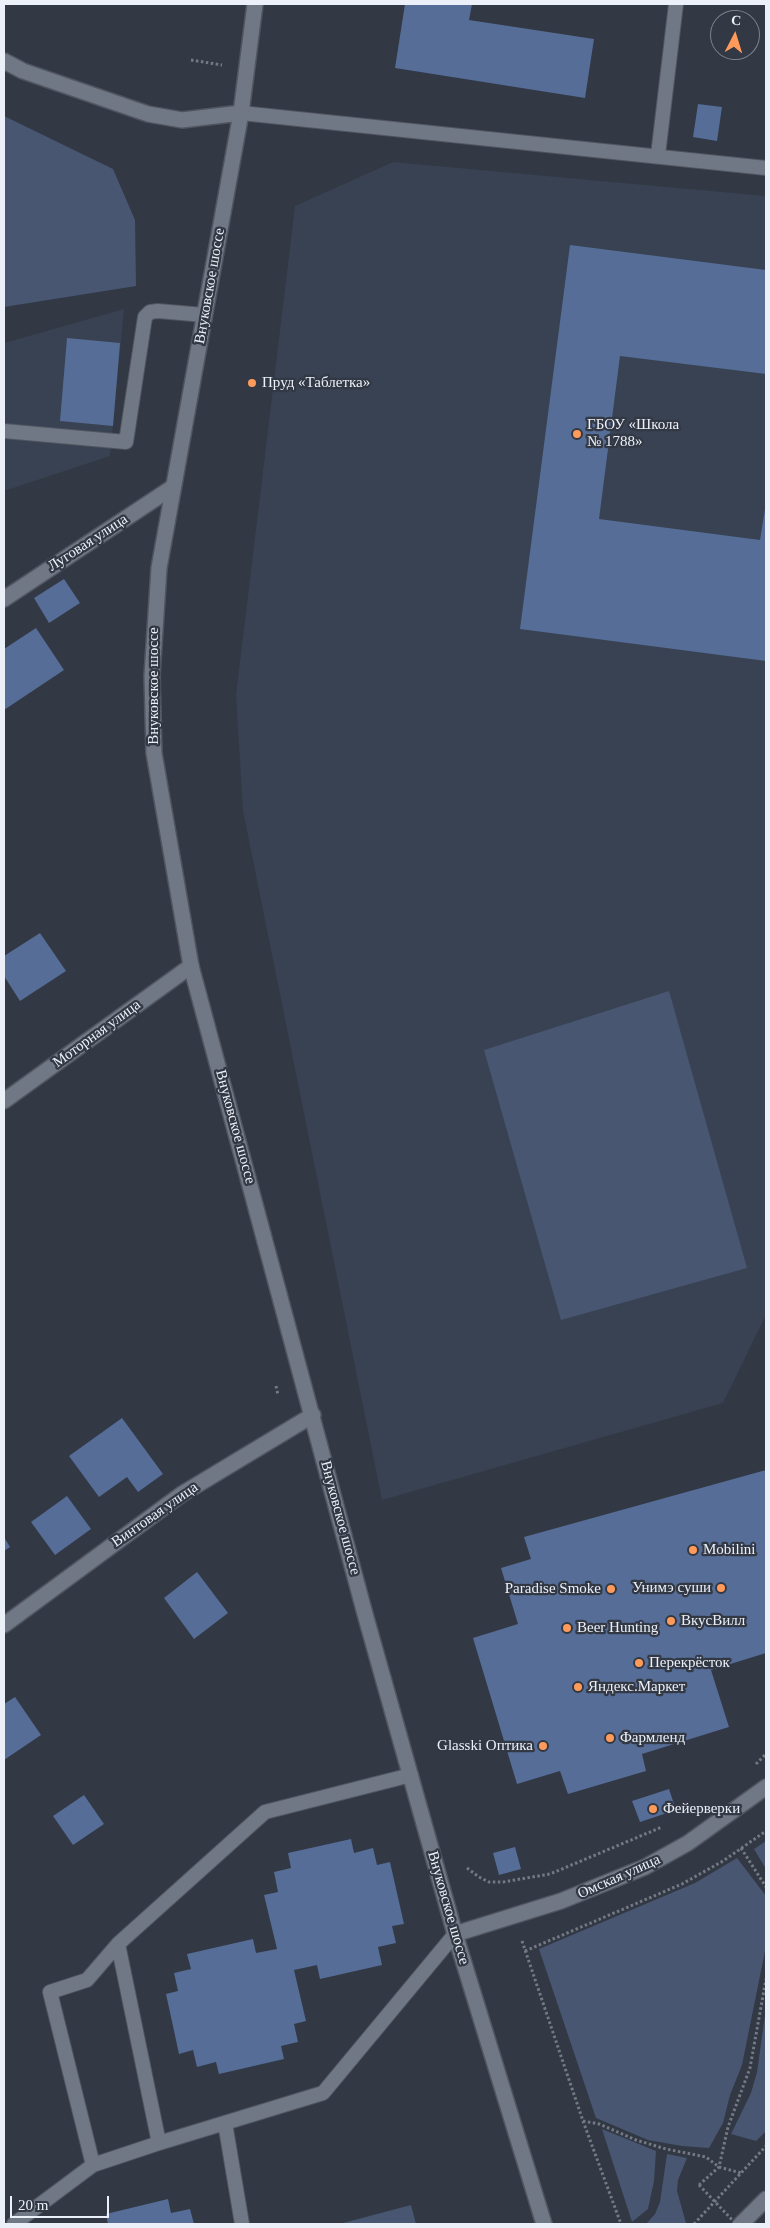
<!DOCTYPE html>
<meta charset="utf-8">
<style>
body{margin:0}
#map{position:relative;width:770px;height:2228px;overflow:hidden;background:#323844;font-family:"Times New Roman",serif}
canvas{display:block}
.frame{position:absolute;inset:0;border:5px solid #ecf0f8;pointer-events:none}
.north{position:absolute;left:710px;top:10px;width:50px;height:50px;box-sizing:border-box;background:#323844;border:1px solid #7c828c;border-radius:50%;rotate:5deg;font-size:14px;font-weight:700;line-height:20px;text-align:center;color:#ecf0f8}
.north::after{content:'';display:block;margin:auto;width:18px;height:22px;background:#ff9b5a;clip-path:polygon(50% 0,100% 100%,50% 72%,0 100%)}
.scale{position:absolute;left:10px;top:2196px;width:99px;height:22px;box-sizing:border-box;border:2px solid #ecf0f8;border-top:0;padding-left:6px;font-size:15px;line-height:18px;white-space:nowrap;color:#ecf0f8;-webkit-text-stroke:4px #323844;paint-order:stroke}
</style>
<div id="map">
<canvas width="770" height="2228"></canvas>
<div class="frame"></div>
<div class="north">С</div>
<div class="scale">20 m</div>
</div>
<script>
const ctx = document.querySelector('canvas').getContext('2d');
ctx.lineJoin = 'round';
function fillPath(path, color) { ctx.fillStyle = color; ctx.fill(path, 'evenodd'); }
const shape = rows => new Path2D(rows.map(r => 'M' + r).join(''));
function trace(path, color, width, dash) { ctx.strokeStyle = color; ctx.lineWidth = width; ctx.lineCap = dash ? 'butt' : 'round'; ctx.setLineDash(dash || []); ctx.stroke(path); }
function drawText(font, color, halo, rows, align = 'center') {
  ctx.font = font + ' "Times New Roman",serif'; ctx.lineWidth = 4.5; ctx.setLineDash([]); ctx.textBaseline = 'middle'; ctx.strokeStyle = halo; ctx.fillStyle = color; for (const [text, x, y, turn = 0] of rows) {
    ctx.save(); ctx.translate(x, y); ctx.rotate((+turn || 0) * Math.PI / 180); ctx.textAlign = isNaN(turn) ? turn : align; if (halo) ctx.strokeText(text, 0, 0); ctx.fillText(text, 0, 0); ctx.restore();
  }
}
fillPath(shape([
 [393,162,766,196,766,1315,723,1403,382,1500,243,811,236,695,295,206],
 [124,309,110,456,4,491,4,343]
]), '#384252');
fillPath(shape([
 [4,116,113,169,135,220,136,286,4,307],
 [669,991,747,1268,561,1320,484,1050],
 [766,1841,766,1869,754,1849],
 [737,1858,766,1896,766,1946,742,2065,730,2095,723,2123,709,2148,682,2146,648,2140,596,2118,539,1949,695,1883],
 [766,2008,766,2131,756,2141,731,2134,751,2093,757,2072],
 [602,2129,656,2151,654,2181,648,2209,632,2222],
 [667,2154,687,2158,678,2180,677,2191,686,2223,646,2224,655,2214,660,2202],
 [411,2205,416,2224,343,2224,343,2223]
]), '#485671');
fillPath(shape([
 [405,4,472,4,469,20,594,39,585,98,395,68],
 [698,104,722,107,717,141,693,137],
 [570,245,766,270,766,374,620,356,599,519,760,540,766,503,766,661,520,629],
 [67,338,120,343,113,426,60,421],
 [64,579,80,603,49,623,34,598],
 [36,628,64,670,4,710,4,649],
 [40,933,66,971,20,1001,4,976,4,956],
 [122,1418,163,1474,138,1492,127,1477,99,1497,69,1456],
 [766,1470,766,1653,711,1670,729,1727,642,1754,646,1771,568,1794,560,1771,517,1784,473,1638,518,1624,501,1568,531,1559,524,1537],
 [67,1496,91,1529,55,1555,31,1522],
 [4,1537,10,1547,4,1551],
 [197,1572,228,1613,194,1639,164,1598],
 [15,1697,41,1735,4,1760,4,1704],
 [669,1789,676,1810,640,1822,632,1801],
 [84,1795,104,1824,73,1845,53,1816],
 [351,1839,354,1853,373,1848,377,1865,390,1862,404,1924,392,1926,396,1943,378,1947,382,1965,320,1979,317,1965,294,1970,306,2021,294,2024,298,2042,281,2046,284,2059,219,2074,216,2062,197,2067,193,2050,179,2054,166,1994,178,1991,174,1973,191,1969,187,1954,253,1939,256,1953,277,1949,264,1895,278,1892,274,1872,291,1868,288,1853],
 [515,1847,521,1869,499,1875,493,1853],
 [168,2199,171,2213,190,2209,194,2224,108,2224,106,2214]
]), '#556d97');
const service = shape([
 [241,113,766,168],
 [658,155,676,4],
 [4,431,126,442,145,317,150,312,158,311,204,315],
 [225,2123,242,2224],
 [159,2143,118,1944,265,1812,411,1775],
 [93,2165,50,1992,87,1980,118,1944],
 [14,2224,93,2165,159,2143,323,2093,455,1934]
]);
const minor = shape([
 [4,61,23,71,148,114,182,120,241,113],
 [4,599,173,487],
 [4,1101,191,966],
 [4,1625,182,1494,313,1415],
 [455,1934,561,1901,645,1867,688,1843,766,1787]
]);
const tertiary = shape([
 [255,4,241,113,159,568,152,676,154,753,191,966,365,1614,455,1934,544,2224],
 [741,2224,766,2199]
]);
trace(service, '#505560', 16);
trace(minor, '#505560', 18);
trace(tertiary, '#505560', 18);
trace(shape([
 [191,60,222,65],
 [276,1386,278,1395],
 [756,1764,766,1754],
 [741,1848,766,1887],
 [467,1868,479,1877,489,1882,503,1882,550,1874,662,1827],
 [522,1941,583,2121,621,2224],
 [525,1951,682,1884,723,1861,766,1831],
 [583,2121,599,2124,636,2140,666,2149,706,2157,719,2167,741,2173],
 [699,2185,719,2167,728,2127,750,2068,766,1979],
 [694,2224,766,2146]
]), '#747a84', 3, [2.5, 2.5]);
trace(service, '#707885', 14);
trace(minor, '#707885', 15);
trace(tertiary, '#707885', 15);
trace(shape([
 [699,2185,736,2224]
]), '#747a84', 3, [2.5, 2.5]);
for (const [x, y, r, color] of [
 [252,383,5,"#ff9b5a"],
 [577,434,5,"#ff9b5a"],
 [693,1550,5,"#ff9b5a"],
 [721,1588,5,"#ff9b5a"],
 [611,1589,5,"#ff9b5a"],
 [671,1621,5,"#ff9b5a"],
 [567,1628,5,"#ff9b5a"],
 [639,1663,5,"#ff9b5a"],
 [578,1687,5,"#ff9b5a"],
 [610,1738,5,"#ff9b5a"],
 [543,1746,5,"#ff9b5a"],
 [653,1809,5,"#ff9b5a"]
]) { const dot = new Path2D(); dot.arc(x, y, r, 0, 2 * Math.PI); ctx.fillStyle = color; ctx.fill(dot); trace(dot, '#323844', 2); }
drawText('15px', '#ecf0f8', '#323844', [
 ["Внуковское шоссе",210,286,-80],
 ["Луговая улица",88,543,-33],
 ["Внуковское шоссе",154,686,-90],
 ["Моторная улица",97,1034,-36],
 ["Внуковское шоссе",235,1127,75],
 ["Винтовая улица",155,1515,-35],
 ["Внуковское шоссе",340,1518,75],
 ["Омская улица",619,1877,-24],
 ["Внуковское шоссе",448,1908,74]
]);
drawText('15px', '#ecf0f8', '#323844', [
 ["Пруд «Таблетка»",262,383],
 ["ГБОУ «Школа",587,425],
 ["№ 1788»",587,442],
 ["Mobilini",703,1550],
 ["Унимэ суши",711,1588,"right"],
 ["Paradise Smoke",601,1589,"right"],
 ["ВкусВилл",681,1621],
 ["Beer Hunting",577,1628],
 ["Перекрёсток",649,1663],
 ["Яндекс.Маркет",588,1687],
 ["Фармленд",620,1738],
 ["Glasski Оптика",533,1746,"right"],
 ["Фейерверки",663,1809]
], 'left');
</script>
